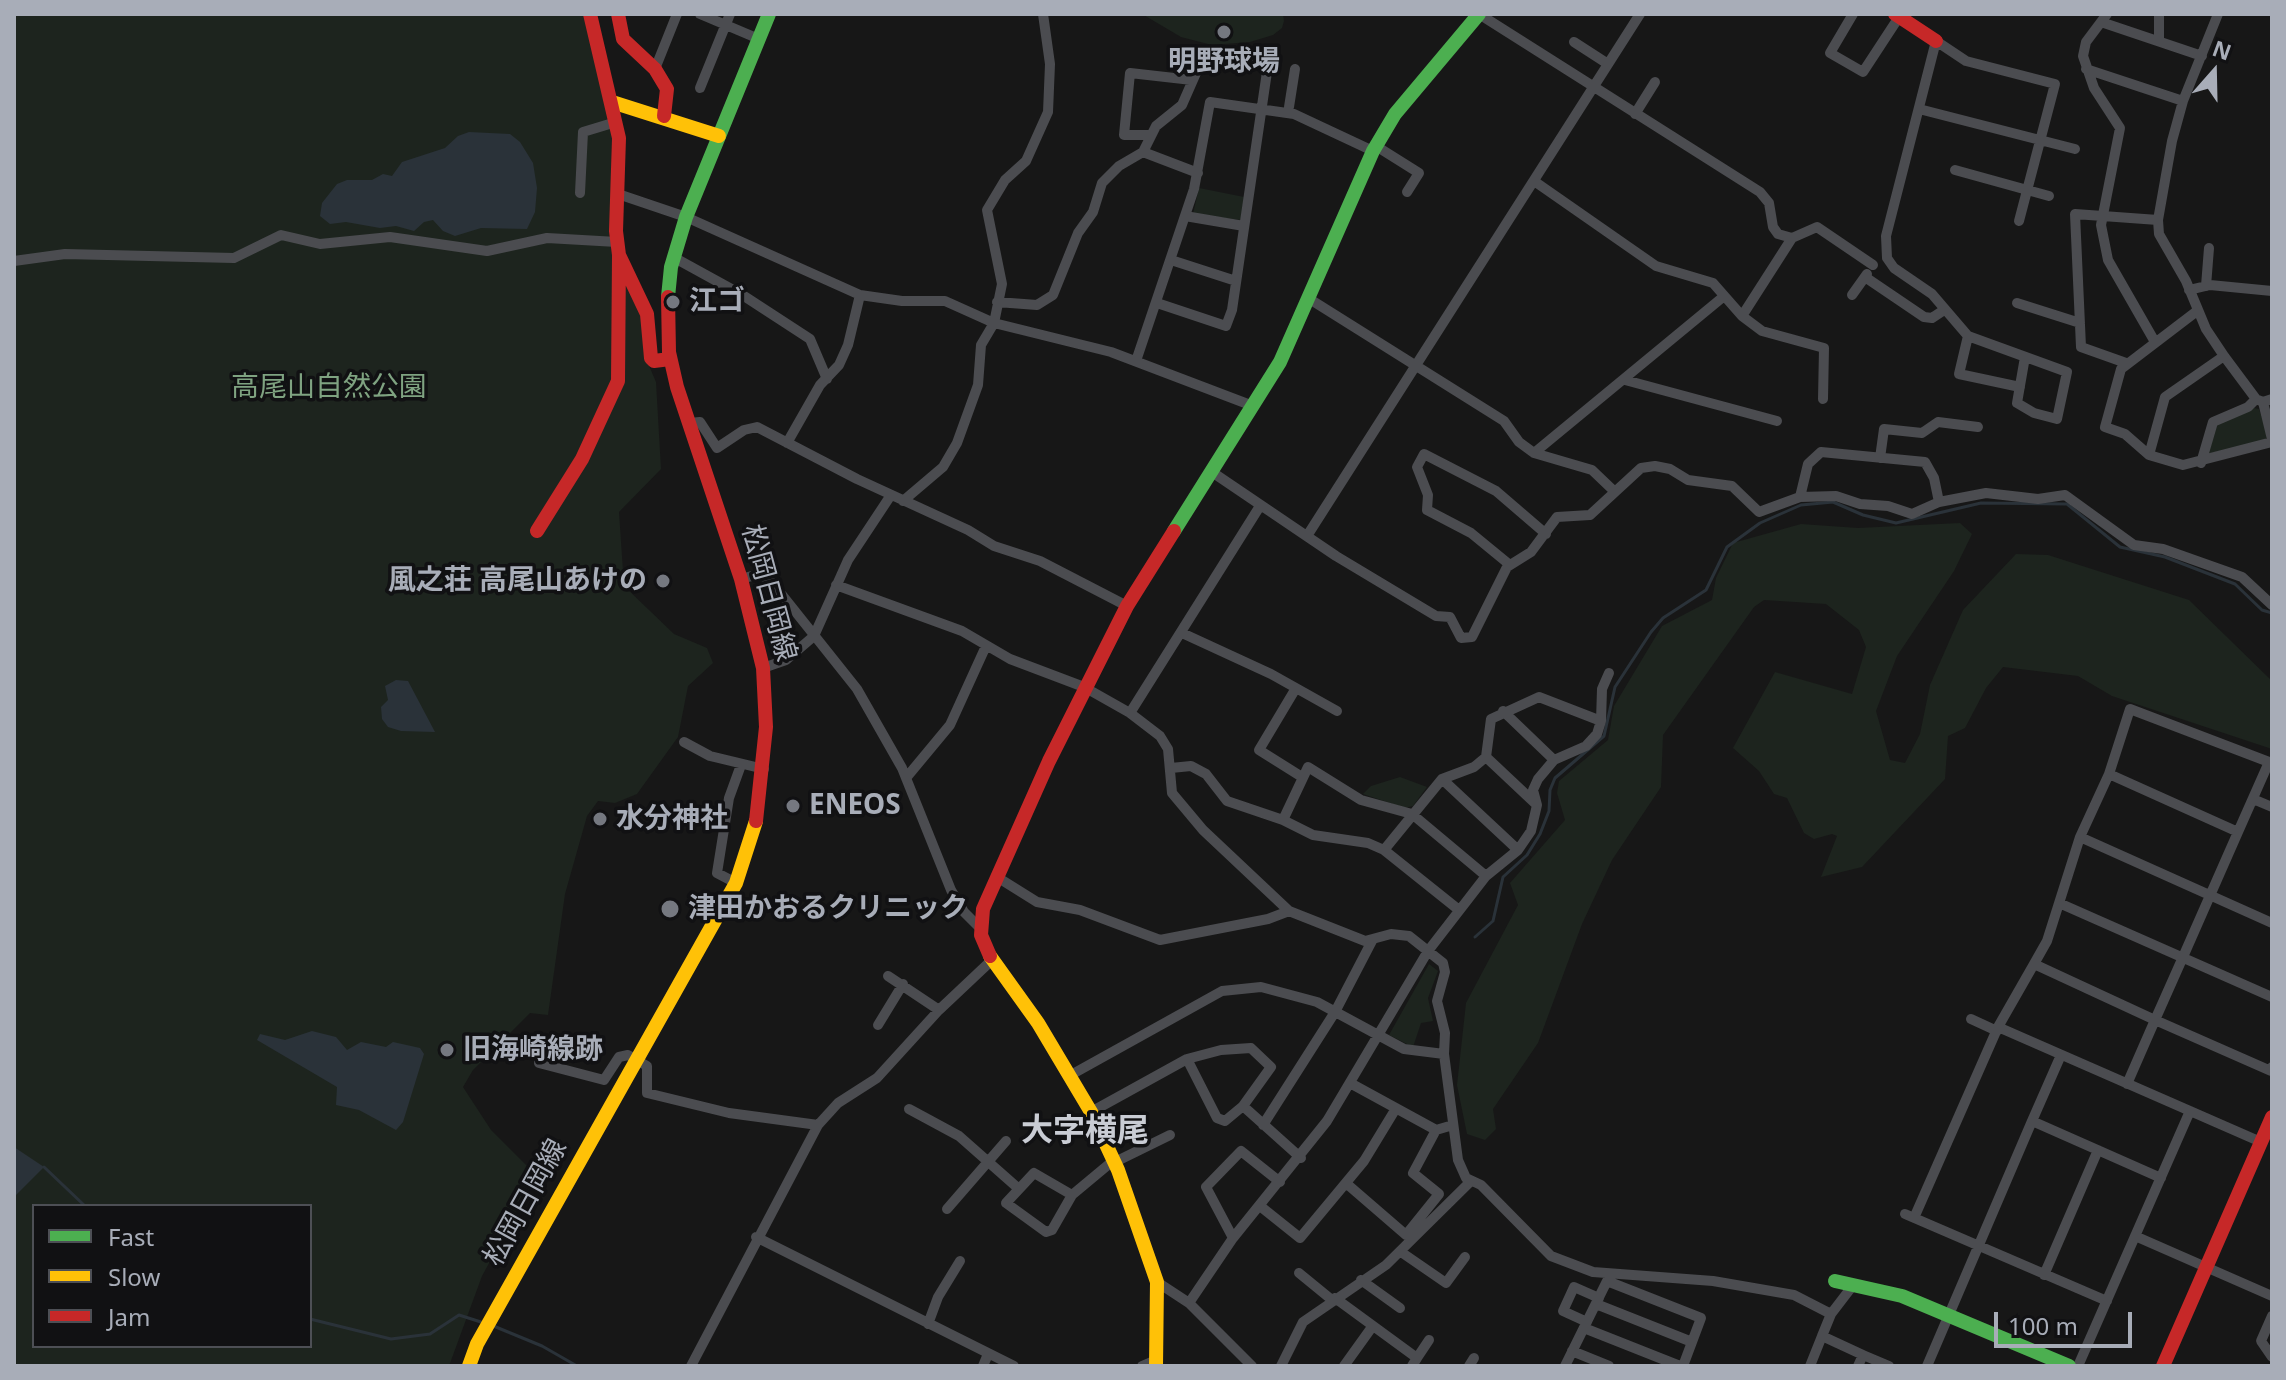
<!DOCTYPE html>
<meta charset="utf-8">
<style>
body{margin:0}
#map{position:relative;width:2286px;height:1380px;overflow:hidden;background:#171717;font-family:"Noto Sans",sans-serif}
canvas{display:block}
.frame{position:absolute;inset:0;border:16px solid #a8adb8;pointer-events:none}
.legend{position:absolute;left:32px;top:1204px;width:280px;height:144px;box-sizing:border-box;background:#111113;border:2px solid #4d4f55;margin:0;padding:10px 14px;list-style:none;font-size:24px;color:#a8adb8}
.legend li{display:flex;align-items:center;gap:16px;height:40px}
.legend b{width:40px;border:2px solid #4d4f55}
.north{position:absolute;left:2174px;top:32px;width:80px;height:80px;-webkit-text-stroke:6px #111113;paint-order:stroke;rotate:20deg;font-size:22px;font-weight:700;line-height:32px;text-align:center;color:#a8adb8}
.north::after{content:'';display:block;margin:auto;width:28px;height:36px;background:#a8adb8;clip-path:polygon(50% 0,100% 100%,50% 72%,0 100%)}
.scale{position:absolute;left:1994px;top:1312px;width:138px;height:36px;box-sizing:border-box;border:4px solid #a8adb8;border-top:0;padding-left:10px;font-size:24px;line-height:28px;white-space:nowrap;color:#a8adb8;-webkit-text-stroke:6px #111113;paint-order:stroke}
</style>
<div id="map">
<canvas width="2286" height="1380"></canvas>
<div class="frame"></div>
<ul class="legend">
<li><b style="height:10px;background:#4caf50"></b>Fast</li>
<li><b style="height:10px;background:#ffc107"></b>Slow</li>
<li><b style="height:10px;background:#c62828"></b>Jam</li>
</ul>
<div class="north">N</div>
<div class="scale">100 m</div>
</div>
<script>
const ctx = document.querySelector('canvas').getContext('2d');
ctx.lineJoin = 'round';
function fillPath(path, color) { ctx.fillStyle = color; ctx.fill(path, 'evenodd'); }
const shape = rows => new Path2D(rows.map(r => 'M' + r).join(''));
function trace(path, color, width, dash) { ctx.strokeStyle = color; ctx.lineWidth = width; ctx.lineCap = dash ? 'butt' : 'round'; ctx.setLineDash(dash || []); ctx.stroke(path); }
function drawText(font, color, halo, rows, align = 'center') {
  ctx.font = font + ' "Noto Sans","Noto Sans JP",sans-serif'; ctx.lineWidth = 7; ctx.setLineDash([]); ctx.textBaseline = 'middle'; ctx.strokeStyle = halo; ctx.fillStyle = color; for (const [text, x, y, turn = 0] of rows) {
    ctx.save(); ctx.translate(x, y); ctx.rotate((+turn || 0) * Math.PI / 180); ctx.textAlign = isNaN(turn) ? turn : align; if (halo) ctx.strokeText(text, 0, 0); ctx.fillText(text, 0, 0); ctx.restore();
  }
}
fillPath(shape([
 [14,14,585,14,612,129,611,234,643,317,644,354,656,382,661,469,619,512,624,586,674,634,707,648,713,663,688,686,678,737,637,794,615,803,598,801,587,816,565,894,548,1015,530,1013,473,1070,463,1087,491,1130,537,1176,482,1276,449,1366,14,1366],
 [34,1206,310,1206,310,1346,34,1346],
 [1142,14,1283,14,1284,21,1282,28,1273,35,1250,42,1212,45,1181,37],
 [1199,188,1244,197,1241,220,1193,214],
 [2254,408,2259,409,2268,435,2265,441,2207,454,2217,424],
 [1960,523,1972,534,1954,571,1897,656,1876,711,1890,760,1905,763,1920,734,1930,685,1963,610,2016,554,2048,555,2189,600,2272,681,2272,749,2112,696,2078,676,2003,667,1986,688,1965,728,1948,736,1945,779,1862,867,1821,877,1837,836,1832,834,1814,839,1804,833,1787,798,1774,794,1759,771,1733,748,1775,672,1852,694,1866,647,1859,630,1826,604,1764,600,1754,607,1663,735,1661,787,1612,860,1582,924,1538,1043,1493,1109,1496,1129,1485,1140,1467,1134,1457,1085,1466,1003,1518,905,1510,883,1565,820,1557,793,1559,781,1608,740,1614,706,1662,626,1712,600,1716,578,1733,543,1801,524,1858,528],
 [1400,777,1427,787,1413,806,1405,808,1363,794,1371,786],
 [1429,964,1438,971,1428,998,1433,1021,1421,1023,1413,1047,1389,1035]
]), '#1d241e');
fillPath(shape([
 [469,132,510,134,520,142,533,163,537,188,535,212,527,229,481,228,455,236,443,231,433,220,424,222,414,231,396,226,380,228,346,222,330,224,320,216,322,203,337,184,347,180,372,180,383,174,392,176,402,162,445,148,458,136],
 [396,680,408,681,435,732,401,731,388,727,382,719,381,707,388,700,385,686],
 [312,1031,336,1037,347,1050,361,1042,386,1047,393,1042,420,1048,424,1054,403,1122,396,1130,359,1110,336,1105,337,1087,257,1040,260,1034,285,1040],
 [14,1147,44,1167,14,1197]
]), '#2a3239');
trace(shape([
 [1475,937,1493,921,1503,877,1527,855,1540,834,1549,811,1550,790,1555,778,1604,736,1615,687,1651,632,1663,618,1706,590,1727,547,1760,523,1801,505,1833,502,1863,515,1896,523,1981,503,2067,504,2120,547,2165,557,2235,584,2262,610,2272,613],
 [44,1167,85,1206],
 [310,1319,391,1339,430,1334,459,1315,484,1323],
 [491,1325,542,1346,577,1366]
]), '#2a3239', 3);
trace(shape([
 [700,14,759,39],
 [1479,14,1760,192,1769,203,1773,227,1778,234,1792,238,1817,227,1873,265],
 [1853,14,1830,53,1863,72,1899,17],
 [2107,14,2086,42,2083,56,2094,88,2120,128,2101,225,2108,260,2155,342],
 [2159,14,2159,41],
 [2218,14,2183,101,2172,141,2158,220,2159,234,2186,281,2206,329,2224,356,2256,399,2263,402,2272,399],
 [2101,22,2202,56],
 [1574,42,1608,64],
 [655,69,677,14],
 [2086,69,2183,101],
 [700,88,730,14],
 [1289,107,1295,69],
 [1919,109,2075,149],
 [1635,114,1655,82],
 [1149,135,1124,135,1130,73,1192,80],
 [1376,146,1419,173,1407,192],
 [1143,152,1156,126,1182,105,1200,64,1209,55,1268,65,1232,310,1226,326,1157,303],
 [1955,170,2049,196],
 [1534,181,1656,266,1713,283,1742,316,1792,238],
 [580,193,583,132,616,122],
 [618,194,686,217,860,295,902,301,945,301,994,323,1111,352,1253,406],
 [1185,216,1244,226],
 [2019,221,2055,84,1966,61,1936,41,1886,236,1887,258,1894,268,1932,294,1968,336,2067,372,2057,419,2034,413,2017,403,2025,357],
 [673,257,744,296,810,339,827,379],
 [1171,260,1236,281],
 [14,261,65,254,234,258,281,235,320,244,390,237,487,251,547,238,617,242],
 [1865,277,1924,317,1932,318,1944,310],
 [2206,286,2209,248],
 [2189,290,2210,285,2272,291],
 [1852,295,1867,274],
 [1308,298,1504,421,1519,442,1534,453,1592,470,1615,492],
 [997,302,1037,305,1053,295,1078,233,1093,212,1102,183,1119,166,1143,152,1198,173],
 [2017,303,2080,323],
 [2197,311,2121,369,2105,427,2125,434,2149,455,2183,465,2272,442],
 [1742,316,1762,331,1824,348,1823,399],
 [1968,336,1959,374,2020,387],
 [1136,361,1194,189,1210,102,1294,114,1373,151],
 [2126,363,2081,347,2075,214,2158,220],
 [1625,380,1777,421],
 [2263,402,2272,439],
 [689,423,700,422,717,448,744,430,757,427,857,479,968,530,994,546,1040,561,1127,606],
 [787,443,820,385,839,365,848,345,860,295],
 [1534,453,1723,297],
 [2149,455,2165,397,2224,356],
 [1880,458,1884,429,1922,433,1938,422,1978,427],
 [2201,463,2213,422,2248,407,2256,399],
 [1212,472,1336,556,1436,616,1450,617,1461,638,1472,637,1507,567,1531,552,1557,517,1590,515,1641,468,1655,466,1670,469,1688,480,1732,486,1759,512,1800,497,1836,496,1860,504,1888,506,1912,514,1939,502,1986,493,2038,499,2065,495,2134,545,2163,549,2242,577,2272,605],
 [1800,497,1808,464,1821,452,1925,462,1934,478,1939,502],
 [903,501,943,467,957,443,978,385,981,345,994,323,1002,284,987,210,1005,180,1026,161,1048,112,1050,64,1043,14],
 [1307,536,1640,14],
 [1510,565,1471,533,1427,510,1428,495,1417,467,1424,454,1496,491,1546,534],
 [741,579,759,574,771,581,857,689,902,768,951,890,964,912,981,929],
 [836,585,962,631,1010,659,1084,687,1130,713,1160,736,1168,749,1172,793,1203,830,1289,911,1365,941,1391,934,1409,936,1443,963,1445,972,1437,1001,1445,1033,1444,1054,1458,1160,1466,1178,1481,1185,1551,1256,1593,1272,1713,1281,1794,1295,1831,1314],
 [1182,633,1271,674,1337,711],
 [763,668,786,660,814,636,848,560,891,495],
 [1296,688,1259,750,1302,777],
 [1503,711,1554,760],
 [1130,713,1260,506],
 [684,742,710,756,764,769],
 [1486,757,1537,805],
 [1171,768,1191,766,1206,774,1227,801,1283,820,1313,835,1368,843,1384,850,1459,910],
 [2109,774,2238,832],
 [906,778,950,725,986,646],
 [1442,779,1518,850],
 [2253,799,2272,807],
 [1283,820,1308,767,1361,800,1412,814,1486,876],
 [2080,837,2272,923],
 [1384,850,1442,779,1474,767,1486,757,1491,719,1539,697,1601,721,1602,689,1609,673],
 [997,877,1037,902,1080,910,1160,940,1268,919,1289,911],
 [736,883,717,873,729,798,741,765],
 [2059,903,2272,997],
 [888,976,939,1010],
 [1971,1019,1997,1031],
 [878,1025,903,984],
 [1998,1027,2261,1142],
 [539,1063,604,1080,619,1057,628,1055,647,1066,647,1093,729,1113,818,1125],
 [1069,1076,1222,991,1261,987,1317,1002,1404,1049,1444,1054],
 [1350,1083,1436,1130,1453,1125],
 [2127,1084,2155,1020,2183,957,2238,832,2269,762,2130,709,2109,774,2080,837,2047,941,2034,964,2155,1020,2271,1071,2272,1067],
 [1243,1106,1301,1158],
 [909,1109,959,1136,1019,1189],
 [1091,1112,1187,1059,1221,1050,1251,1048,1271,1067,1243,1106,1225,1121,1217,1118,1187,1059],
 [2032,1121,2061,1055],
 [1263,1125,1335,1012,1373,939],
 [1115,1162,1170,1135],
 [1347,1184,1406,1235,1439,1194,1413,1173,1436,1130],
 [1072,1195,1034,1173,1006,1203,1046,1232,1052,1230,1072,1195,1114,1160],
 [1260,1206,1300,1238,1364,1161,1395,1110],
 [947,1209,1006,1141],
 [1905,1214,2107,1301],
 [1914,1218,1998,1027,2034,964],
 [2135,1236,2272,1296],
 [756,1237,1014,1366],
 [1233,1238,1206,1187,1241,1151,1280,1182],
 [1401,1252,1446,1283,1465,1257],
 [1299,1273,1332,1300],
 [2044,1275,2098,1150],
 [1361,1280,1400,1308],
 [1157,1282,1189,1303,1252,1366],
 [1854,1284,1831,1314,1822,1336,1863,1355],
 [1335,1298,1417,1358,1412,1366],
 [1189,1303,1233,1238,1327,1121,1428,951,1486,876,1518,850,1531,831,1537,805,1533,790,1538,779,1554,760,1586,746,1597,734,1601,721],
 [1596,1304,1692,1342],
 [2272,1316,2261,1341,2272,1357],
 [1587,1322,1563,1311,1574,1287,1599,1298],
 [928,1324,938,1297,960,1261],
 [1584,1328,1680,1366],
 [1572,1351,1609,1366],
 [1417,1358,1429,1340],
 [691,1366,818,1125,838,1103,877,1078,939,1010,992,960],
 [983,1366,988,1354],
 [1142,1366,1156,1360],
 [1281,1366,1303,1322,1386,1265,1471,1181],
 [1344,1366,1372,1327],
 [1469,1366,1474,1358],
 [1565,1366,1607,1281,1701,1318,1683,1366],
 [1810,1366,1822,1336],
 [1858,1366,1863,1355,1889,1366],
 [1927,1366,2032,1121,2161,1178],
 [2078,1366,2190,1111]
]), '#4b4c50', 10);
trace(shape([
 [668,297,671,267,686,217,769,14],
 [1174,531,1280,362,1373,151,1395,114,1479,14],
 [1835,1281,1902,1296,2069,1366]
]), '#4caf50', 14);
trace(shape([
 [612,102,719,136],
 [990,956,1038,1023,1091,1112,1118,1170,1157,1282,1156,1366],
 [469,1366,477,1344,736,883,756,821]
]), '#ffc107', 14);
trace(shape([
 [590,14,619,138,616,231,619,255,647,314,651,358,654,361,670,359],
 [618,14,623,39,655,69,667,89,664,116],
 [1895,14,1936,41],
 [668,297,669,352,677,387,741,579,763,668,766,727,756,821],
 [537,531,582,459,618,381,619,256],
 [990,956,981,935,983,909,1049,761,1127,606,1174,531],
 [2163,1366,2272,1117]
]), '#c62828', 14);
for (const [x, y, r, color] of [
 [1224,32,8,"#757880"],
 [673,302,8,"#757880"],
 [663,581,8,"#757880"],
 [793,806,8,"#757880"],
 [600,819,8,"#757880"],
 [670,909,10,"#757880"],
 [447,1050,8,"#757880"]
]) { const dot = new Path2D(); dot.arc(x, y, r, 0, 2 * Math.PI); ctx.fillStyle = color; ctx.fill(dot); trace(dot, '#111113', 3); }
drawText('bold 28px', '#a8adb8', '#111113', [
 ["明野球場",1224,62,"center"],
 ["江ゴ",689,302],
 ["風之荘 高尾山あけの",647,581,"right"],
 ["ENEOS",809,806],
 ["水分神社",616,819],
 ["津田かおるクリニック",688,909],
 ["旧海崎線跡",463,1050]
], 'left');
drawText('28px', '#7fa381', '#111113', [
 ["高尾山自然公園",329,388]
]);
drawText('28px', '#a8adb8', '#111113', [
 ["松岡日岡線",768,593,75],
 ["松岡日岡線",526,1203,-61]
]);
drawText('bold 32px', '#c9ccd4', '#111113', [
 ["大字横尾",1085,1132]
]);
</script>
